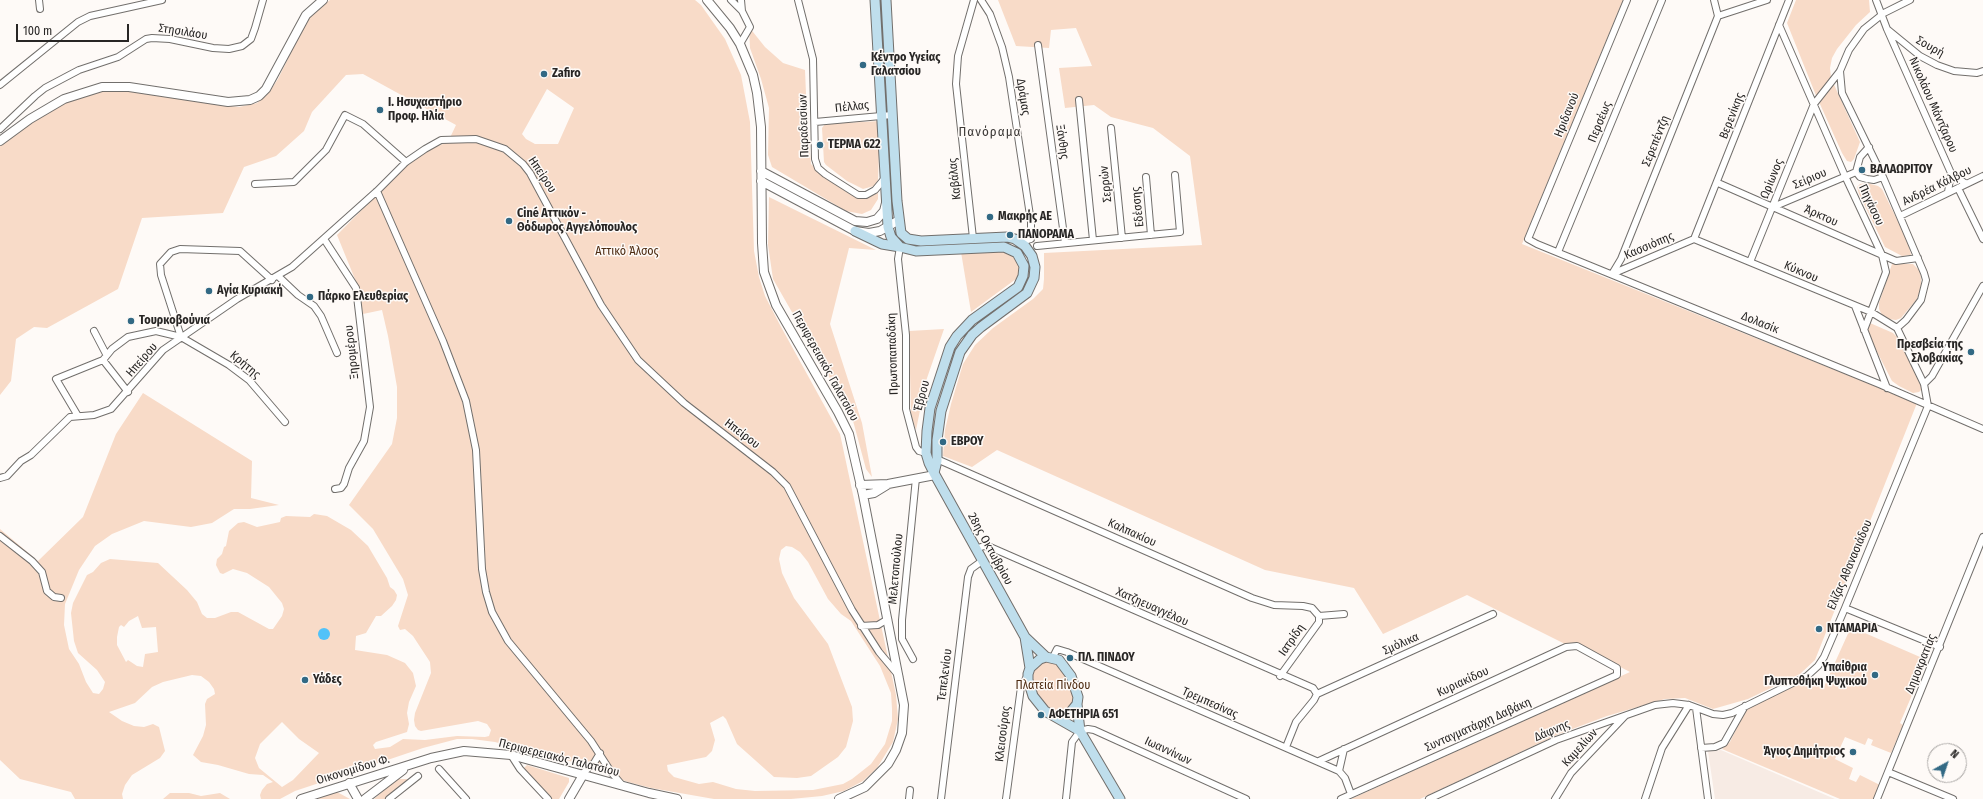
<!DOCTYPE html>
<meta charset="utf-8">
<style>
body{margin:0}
#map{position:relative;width:1983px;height:799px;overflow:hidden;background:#fefaf7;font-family:"Fira Sans Condensed",sans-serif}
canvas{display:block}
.north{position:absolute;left:1927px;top:743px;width:40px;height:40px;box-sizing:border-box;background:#fefaf7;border:1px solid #a8a5a3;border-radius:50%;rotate:40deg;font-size:11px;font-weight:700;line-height:16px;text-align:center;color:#282625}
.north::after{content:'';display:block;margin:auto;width:14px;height:18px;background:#326984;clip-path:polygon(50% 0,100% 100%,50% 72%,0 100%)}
.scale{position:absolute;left:16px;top:24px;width:113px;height:18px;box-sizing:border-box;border:2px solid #282625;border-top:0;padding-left:5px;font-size:12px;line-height:14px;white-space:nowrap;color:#282625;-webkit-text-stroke:3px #fefaf7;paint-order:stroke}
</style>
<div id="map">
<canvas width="1983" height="799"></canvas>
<div class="north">N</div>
<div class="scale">100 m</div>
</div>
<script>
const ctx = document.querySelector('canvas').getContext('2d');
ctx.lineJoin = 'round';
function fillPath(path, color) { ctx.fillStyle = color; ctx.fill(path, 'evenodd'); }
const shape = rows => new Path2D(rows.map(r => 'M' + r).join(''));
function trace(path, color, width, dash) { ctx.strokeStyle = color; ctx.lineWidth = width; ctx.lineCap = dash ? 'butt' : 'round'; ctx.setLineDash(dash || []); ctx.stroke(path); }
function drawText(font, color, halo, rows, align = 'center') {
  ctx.font = font + ' "Fira Sans Condensed",sans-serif'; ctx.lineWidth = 3; ctx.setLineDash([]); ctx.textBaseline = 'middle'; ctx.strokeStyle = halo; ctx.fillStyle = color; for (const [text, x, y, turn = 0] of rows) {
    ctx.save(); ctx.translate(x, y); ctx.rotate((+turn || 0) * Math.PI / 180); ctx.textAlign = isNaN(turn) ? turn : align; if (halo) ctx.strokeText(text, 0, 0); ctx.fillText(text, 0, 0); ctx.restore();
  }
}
fillPath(shape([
 [1721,750,1835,799,1715,799,1708,751]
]), '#f7ebe4');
fillPath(shape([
 [330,0,695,0,701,5,725,39,741,75,750,122,754,251,759,277,765,296,780,325,840,434,896,695,898,719,893,742,877,768,863,781,844,791,822,796,791,799,714,799,651,788,628,782,577,763,495,742,472,739,457,739,423,748,337,777,295,791,280,799,261,799,260,795,262,790,267,784,273,782,263,775,249,774,218,765,201,762,193,755,203,736,206,725,205,704,207,699,215,694,214,689,209,682,201,676,192,675,163,682,152,687,135,703,109,712,122,721,134,726,144,727,153,724,159,727,165,751,160,758,132,775,125,785,122,794,123,799,75,799,71,792,20,779,0,760,0,529,38,561,83,517,116,434,143,393,252,461,251,498,279,505,250,509,234,509,212,523,191,527,144,521,112,534,95,546,79,570,65,604,64,625,69,649,79,664,86,682,93,693,99,694,103,689,105,682,97,670,78,653,74,641,71,613,73,603,87,575,93,572,101,563,110,559,158,563,187,590,197,602,202,614,207,618,215,618,231,612,238,612,269,629,273,629,282,616,284,609,282,603,269,587,247,573,233,569,223,574,220,573,216,565,217,559,222,554,224,547,226,546,229,531,238,523,244,522,257,527,280,522,281,518,286,516,310,517,314,514,327,516,351,530,368,546,387,578,390,587,394,590,397,595,396,600,392,606,381,616,376,616,366,633,356,636,355,650,387,655,405,663,413,673,416,686,409,702,407,713,409,724,407,732,376,742,373,745,375,749,390,747,403,739,425,740,457,736,485,737,489,736,491,730,487,724,478,721,421,731,418,730,415,726,414,720,415,713,431,673,430,662,413,636,405,629,400,630,398,626,408,595,403,579,373,529,349,505,392,444,397,418,397,387,388,336,382,310,363,314,359,289,337,235,407,164,427,150,448,142,456,125,363,74,346,75,312,112,304,131,276,156,244,167,223,213,142,218,118,289,47,328,34,327,16,339,11,381,0,395,0,144,28,122,64,102,79,96,115,88,223,105,239,107,257,103,270,91,278,79,304,26,313,12],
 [547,89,574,108,558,144,535,144,526,139,522,134],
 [786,546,792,547,800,552,808,562,828,599,841,614,851,621,880,666,891,693,892,709,892,721,885,744,871,764,852,779,843,784,813,790,755,791,736,789,713,782,699,784,674,777,668,771,667,765,706,757,712,751,715,740,710,723,723,716,726,719,737,744,774,777,797,778,811,776,838,757,846,747,853,721,852,707,828,644,794,598,782,573,779,559,781,550],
 [138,616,142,628,156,627,158,652,145,654,143,667,137,666,128,660,126,662,117,645,117,637,119,627,121,625,124,627,129,621],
 [282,722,299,739,319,753,293,780,282,787,259,768,255,758,260,744],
 [998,0,1623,0,1522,244,1917,403,1815,660,1800,674,1748,699,1713,709,1685,698,1665,699,1607,716,1559,734,1420,799,1351,799,1630,672,1576,644,1565,644,1467,595,1383,634,1354,588,1265,570,997,450,972,467,943,456,945,430,951,404,963,364,975,345,993,328,1033,299,1043,289,1044,279,1044,253,1202,245,1190,156,1153,128,1111,117,1094,105,1065,108,1059,68,1092,66,1076,28,1051,30,1049,48,1016,46],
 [1796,0,1869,0,1870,12,1856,25,1837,49,1832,58,1830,68,1831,78,1860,142,1854,159,1851,162,1847,161,1842,153,1815,93,1787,23],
 [749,27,765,47,783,63,805,70,807,118,811,164,828,180,853,196,866,198,878,193,878,199,871,210,862,214,846,211,772,167,768,155,769,108,761,79,750,48],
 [880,121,881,147,879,152,878,180,874,186,863,189,847,181,826,165,824,162,822,128,825,124],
 [1867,183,1878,186,1882,189,1908,242,1911,255,1902,256,1885,247,1859,194,1857,187,1860,184],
 [769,197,876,250,849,248,830,324,862,423,872,477,866,469,852,417,773,279,768,245],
 [997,250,1013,255,1018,261,1020,267,1019,273,1016,279,971,312,961,252],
 [1892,264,1913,264,1920,271,1921,279,1921,288,1917,299,1901,318,1896,320,1888,319,1882,315,1879,309,1879,303],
 [1870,323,1893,333,1897,337,1920,382,1922,389,1919,392,1913,393,1899,386,1892,381,1870,338,1868,330],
 [944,329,926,381,916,430,911,415,909,331],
 [1851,627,1927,660,1900,723,1903,725,1891,753,1871,745,1873,740,1868,738,1865,745,1845,737,1835,759,1853,768,1849,779,1856,782,1860,775,1880,785,1874,799,1840,799,1722,749,1730,742,1746,709,1810,679,1823,689],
 [1047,660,1058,663,1075,691,1074,702,1067,711,1056,713,1051,711,1037,694,1032,679,1033,669],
 [527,765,569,778,569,782,559,799,552,799,526,773,523,769],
 [397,779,411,779,386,799,374,799],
 [337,792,350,799,317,799],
 [170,793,189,793,201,796,220,793,230,799,163,799]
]), '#f8dbc8');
fillPath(shape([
 '318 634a6 6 0 1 1 12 0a6 6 0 1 1-12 0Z'
]), '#51c2f9');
const minor = shape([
 [39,0,40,9],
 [731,0,742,11,750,27,740,44],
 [741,0,742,11],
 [798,0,813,59,815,159,818,168,825,174,858,195,866,195,875,190,885,178],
 [981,0,990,14,1002,47,1009,77,1031,222,1031,239,1020,242],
 [1627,0,1528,239,1537,244,1879,384,1983,429],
 [1714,0,1718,16],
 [1876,0,1887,29,1920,56,1937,65,1954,71,1977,73,1983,71],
 [1718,16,1767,0],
 [1779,25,1845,176,1882,255,1886,272,1864,330],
 [1887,29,1951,173,1948,192],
 [1038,45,1065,243],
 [1840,71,1842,93,1883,177,1924,273,1926,280,1921,300,1906,320,1897,328],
 [0,85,78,22,90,16,162,0],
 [1079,100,1093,240],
 [815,122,892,115],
 [1111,128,1122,238],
 [0,129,35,96,45,88,79,70,118,57,146,39,152,38,170,39,213,48,229,49,242,46,251,39,255,28,263,0],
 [1869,147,1860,157,1856,172,1860,177,1867,179,1874,180,1883,177],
 [1951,173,1966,184],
 [1146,177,1151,235],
 [1718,183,1896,261,1918,258],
 [255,184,294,182,326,150,345,115,363,124,406,162],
 [1958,188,1983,239],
 [377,191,443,341,466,401,476,450,482,569,486,592,492,612,508,641,591,741,611,772,622,785],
 [1773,207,1856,172],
 [1900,216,1983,176],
 [973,238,956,84,958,56,974,0],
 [324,239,356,288,370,407,364,441,349,468,344,484,341,488,335,489],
 [1694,239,1789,0],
 [1694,239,1871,312,1897,328],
 [1037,246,1180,232,1175,175],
 [900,247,898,259,906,335,906,409,916,447,919,451,926,453],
 [1558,252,1662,0],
 [1750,262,1814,104,1840,71,1849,50,1864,29,1884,13,1910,0],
 [1612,274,1621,259,1718,16],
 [1612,274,1694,239],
 [278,276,298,295,314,306,321,316,337,353],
 [1855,306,1887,388],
 [94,331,106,354],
 [181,337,161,275,160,264,171,252,180,249,240,251,272,280],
 [103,360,128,392],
 [1924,384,1932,376,1983,286],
 [78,416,56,379,103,360,112,349,128,337,156,331,181,337,229,365,249,380,285,422],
 [937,461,939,460,1252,598,1274,605,1303,606,1312,608,1319,616],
 [0,478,7,476,21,461,31,455,70,417,94,415,111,409,163,350,237,299,292,267,377,191,406,162,425,149,441,140,476,139,505,149,523,164,530,173,601,305,638,360,684,403,773,472,787,486,852,610,879,652,899,676],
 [0,536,32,561,42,572,47,591,54,597,61,598],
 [975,549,984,546,990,547,1313,688,1317,694],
 [1845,608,1940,647],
 [1319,616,1344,614],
 [861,626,878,625,888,619],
 [1053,657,1057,649,1067,652,1339,771,1345,778,1351,794],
 [913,659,902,639,902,620,916,478],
 [1280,676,1319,622,1319,616],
 [1317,694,1493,614],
 [1696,708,1708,799],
 [1286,747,1296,722,1314,700,1317,694],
 [1701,748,1715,747,1724,743,1745,706],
 [511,755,520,769,548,799],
 [1319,761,1566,647,1577,646,1617,668,1617,675,1341,799],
 [439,769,466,799],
 [1339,771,1344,749],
 [1888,772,1953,799],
 [582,774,594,763,600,753],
 [389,799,418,776],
 [909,799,910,790],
 [941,799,968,577,971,569,982,561],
 [1006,799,1021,687,1028,675],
 [1066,799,1072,742,1080,731,1088,729,1094,730,1246,799],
 [1429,799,1556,740,1655,705,1673,703,1689,705,1713,714,1723,715,1732,713,1807,676,1818,666,1824,657,1845,608,1928,406,1924,384,1897,328],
 [1555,799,1571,773,1625,716],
 [1645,799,1662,748,1689,705],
 [1877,799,1983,537]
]);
const tertiary = shape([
 [707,0,730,28,740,44,753,75,757,93,761,127,762,243,764,272,776,305,838,412,849,434,863,495,904,705,902,733,896,750,888,764,865,787,839,799],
 [0,141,30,119,64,99,102,87,129,87,228,102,250,100,259,96,266,89,306,15,323,0],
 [761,171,855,221,867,222,877,219,884,211,886,203],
 [761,181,855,231,869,233,880,231,899,220],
 [860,485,888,484,935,475],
 [863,495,874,493,887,485],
 [349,783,358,799],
 [301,799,431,758,464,751,511,755,649,793,677,799],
 [365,799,403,770],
 [569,799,583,775]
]);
const secondary = shape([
 [875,0,888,227,891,237,900,247,916,251,1004,247,1017,253,1024,266,1023,276,1018,287,972,320,957,336,950,347,930,408,927,431,926,453,929,463,934,473,1025,637,1046,657],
 [886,0,897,201,901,233,908,239,921,241,1007,237,1015,239,1025,246,1032,256,1035,267,1034,278,1027,293,981,327,972,335,960,352,941,411,937,440,937,461,934,473],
 [855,231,882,244,900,247],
 [1025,637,1030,668],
 [1057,717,1069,714,1077,704],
 [1080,731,1045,711,1033,696,1028,680,1028,674,1030,668,1040,659,1046,657,1059,660,1071,676,1078,697,1077,704,1080,731,1120,799]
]);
trace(minor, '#726f6c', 8);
trace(tertiary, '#726f6c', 10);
trace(secondary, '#726f6c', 11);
trace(minor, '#fff', 6);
trace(tertiary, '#fff', 8);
trace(secondary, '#bfdeec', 9);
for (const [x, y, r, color] of [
 [863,65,4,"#326984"],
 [544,74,4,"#326984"],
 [380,110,4,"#326984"],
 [820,145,4,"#326984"],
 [1862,170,4,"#326984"],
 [990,217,4,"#326984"],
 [509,221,4,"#326984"],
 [1010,235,4,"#326984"],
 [209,291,4,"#326984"],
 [310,297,4,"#326984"],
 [131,321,4,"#326984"],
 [1971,352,4,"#326984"],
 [943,442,4,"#326984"],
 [1819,629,4,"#326984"],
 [1070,658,4,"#326984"],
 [1875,675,4,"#326984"],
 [305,680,4,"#326984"],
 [1041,715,4,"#326984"],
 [1853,752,4,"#326984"]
]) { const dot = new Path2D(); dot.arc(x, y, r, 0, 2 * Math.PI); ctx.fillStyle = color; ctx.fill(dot); trace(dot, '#fefaf7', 1.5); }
drawText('12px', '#282625', '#fefaf7', [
 ["Στησιλάου",183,32,9],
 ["Σουρή",1930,47,29],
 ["Δράμας",1023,97,81],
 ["Νικολάου Μάντζαρου",1933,105,66],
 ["Πέλλας",852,107,-6],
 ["Ηριδανού",1567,115,-68],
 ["Βερενίκης",1732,116,-69],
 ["Περσέως",1600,122,-68],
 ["Παραδεισίων",804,126,-92],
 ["Σερεπέντζη",1656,141,-68],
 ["Ξάνθης",1062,142,82],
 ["Ηπείρου",542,175,56],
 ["Καβάλας",955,179,-96],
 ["Ωρίωνος",1772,179,-68],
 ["Σείριου",1810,179,-23],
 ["Σερρών",1106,184,-96],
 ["Ανδρέα Κάλβου",1937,186,-26],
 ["Πηγάσου",1871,205,65],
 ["Εδέσσης",1138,207,-96],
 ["Άρκτου",1821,216,24],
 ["Κασσιόπης",1649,246,-23],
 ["Κύκνου",1801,272,23],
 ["Δολασίκ",1760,323,22],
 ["Ξηρομέρου",352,352,-96],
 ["Πρωτοπαπαδάκη",893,354,-92],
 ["Ηπείρου",142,360,-49],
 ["Κρήτης",245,365,40],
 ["Περιφερειακός Γαλατσίου",825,366,61],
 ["Έβρου",922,396,-75],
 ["Ηπείρου",742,434,37],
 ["Καλπακίου",1132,533,24],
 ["28ης Οκτωβρίου",990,549,61],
 ["Ελίζας Αθανασιάδου",1850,565,-67],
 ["Μελετοπούλου",896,569,-85],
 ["Χατζηευαγγέλου",1152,607,24],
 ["Ιατρίδη",1292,640,-55],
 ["Σμόλικα",1401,644,-24],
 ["Δημοκρατίας",1921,664,-68],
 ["Τεπελενίου",945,675,-83],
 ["Κυριακίδου",1463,682,-25],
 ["Τρεμπεσίνας",1210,703,24],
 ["Συνταγματάρχη Δαβάκη",1478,725,-24],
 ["Δάφνης",1552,731,-23],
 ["Κλεισούρας",1003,734,-83],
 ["Καμελίων",1580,748,-48],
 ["Ιωαννίνων",1168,751,25],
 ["Περιφερειακός Γαλατσίου",559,758,14],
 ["Οικονομίδου Φ.",353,770,-17]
]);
drawText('bold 12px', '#282625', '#fefaf7', [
 ["Κέντρο Υγείας",871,58],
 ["Γαλατσίου",871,72],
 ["Zafiro",552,74],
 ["Ι. Ησυχαστήριο",388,103],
 ["Προφ. Ηλία",388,117],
 ["ΤΕΡΜΑ 622",828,145],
 ["ΒΑΛΑΩΡΙΤΟΥ",1870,170],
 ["Ciné Αττικόν -",517,214],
 ["Θόδωρος Αγγελόπουλος",517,228],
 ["Μακρής ΑΕ",998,217],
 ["ΠΑΝΟΡΑΜΑ",1018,235],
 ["Αγία Κυριακή",217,291],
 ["Πάρκο Ελευθερίας",318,297],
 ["Τουρκοβούνια",139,321],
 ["Πρεσβεία της",1963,345,"right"],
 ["Σλοβακίας",1963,359,"right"],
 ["ΕΒΡΟΥ",951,442],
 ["ΝΤΑΜΑΡΙΑ",1827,629],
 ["ΠΛ. ΠΙΝΔΟΥ",1078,658],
 ["Υπαίθρια",1867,668,"right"],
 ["Γλυπτοθήκη Ψυχικού",1867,682,"right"],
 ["Υάδες",313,680],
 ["ΑΦΕΤΗΡΙΑ 651",1049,715],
 ["Άγιος Δημήτριος",1845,752,"right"]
], 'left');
drawText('12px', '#4d2b11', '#fefaf7', [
 ["Αττικό Άλσος",627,252],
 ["Πλατεία Πίνδου",1053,686]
]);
ctx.letterSpacing = '1px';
drawText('13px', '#3d3a38', '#fefaf7', [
 ["Πανόραμα",990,132]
]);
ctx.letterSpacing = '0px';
</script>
